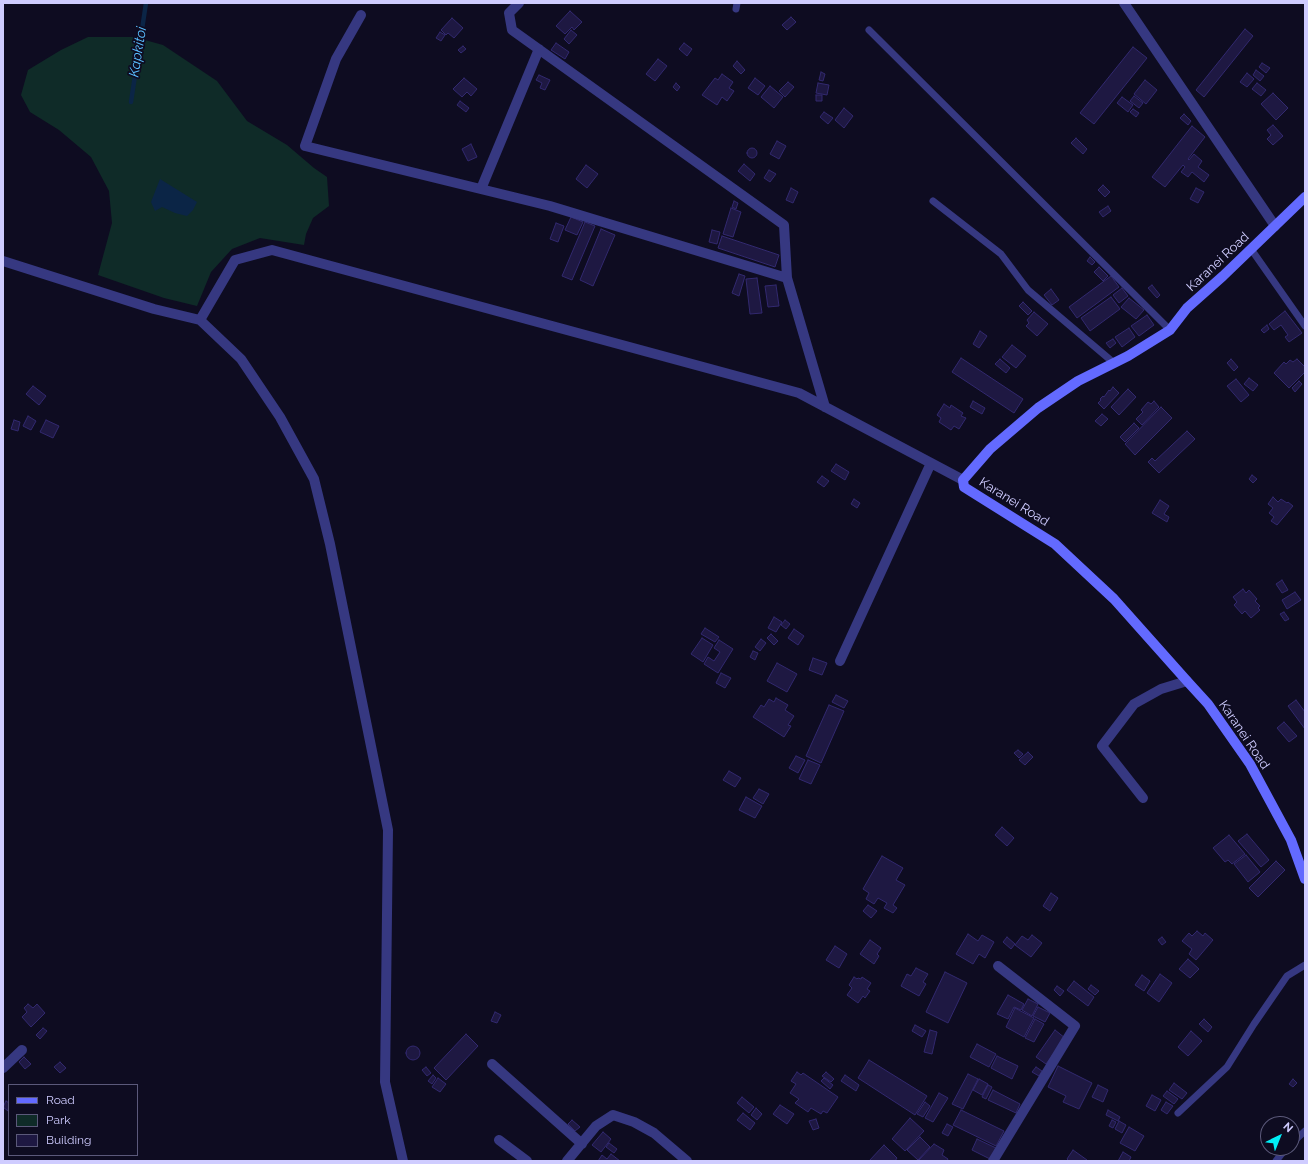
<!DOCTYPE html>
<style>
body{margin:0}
#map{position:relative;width:1308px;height:1164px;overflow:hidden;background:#0e0c21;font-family:Raleway,sans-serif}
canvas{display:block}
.frame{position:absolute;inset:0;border:4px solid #cfccff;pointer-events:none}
.legend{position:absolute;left:8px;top:1084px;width:130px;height:72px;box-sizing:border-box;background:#0e0c21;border:1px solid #5b597a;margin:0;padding:5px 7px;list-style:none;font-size:12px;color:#cfccff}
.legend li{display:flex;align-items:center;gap:8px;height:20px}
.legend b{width:20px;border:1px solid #5b597a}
.north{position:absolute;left:1260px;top:1116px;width:40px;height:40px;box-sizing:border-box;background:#0e0c21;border:1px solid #5b597a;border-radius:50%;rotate:43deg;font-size:11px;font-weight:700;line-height:16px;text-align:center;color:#cfccff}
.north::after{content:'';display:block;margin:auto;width:14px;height:18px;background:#00eff7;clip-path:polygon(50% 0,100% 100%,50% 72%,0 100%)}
</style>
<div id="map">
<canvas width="1308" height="1164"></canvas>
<div class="frame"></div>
<ul class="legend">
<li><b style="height:5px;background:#636aff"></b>Road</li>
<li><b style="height:11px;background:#0f2b28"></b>Park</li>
<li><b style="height:11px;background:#1e1842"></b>Building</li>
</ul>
<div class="north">N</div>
</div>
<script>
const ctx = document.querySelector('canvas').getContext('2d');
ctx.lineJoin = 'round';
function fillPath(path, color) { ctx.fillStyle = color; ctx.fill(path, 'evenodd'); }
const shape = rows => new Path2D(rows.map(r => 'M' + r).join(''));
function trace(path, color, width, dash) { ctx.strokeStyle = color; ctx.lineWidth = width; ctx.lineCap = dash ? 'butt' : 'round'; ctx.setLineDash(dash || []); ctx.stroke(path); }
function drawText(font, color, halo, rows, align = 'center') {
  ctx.font = font + ' Raleway,sans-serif'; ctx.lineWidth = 3.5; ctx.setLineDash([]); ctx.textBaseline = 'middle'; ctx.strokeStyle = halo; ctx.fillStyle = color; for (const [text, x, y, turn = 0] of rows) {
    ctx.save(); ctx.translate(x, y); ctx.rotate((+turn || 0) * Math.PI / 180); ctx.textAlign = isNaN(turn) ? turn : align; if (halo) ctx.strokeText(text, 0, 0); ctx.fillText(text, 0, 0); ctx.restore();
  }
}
fillPath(shape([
 [88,37,134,37,163,45,217,81,247,121,287,145,314,168,327,177,329,206,313,218,306,234,304,245,260,238,232,249,211,272,197,306,164,298,98,275,112,223,109,191,91,157,59,130,30,112,21,95,28,70,61,50]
]), '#0f2b28');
fillPath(shape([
 [160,179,197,202,193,210,187,216,175,213,162,207,155,211,151,202]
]), '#0b2546');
trace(shape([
 [131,102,146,3]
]), '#0b2546', 4.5);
const building = shape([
 [570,11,582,22,574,30,572,27,565,34,556,26,570,11],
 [791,17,796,22,787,30,782,25,791,17],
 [452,18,463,28,454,38,448,33,446,35,441,30,452,18],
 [1245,29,1253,36,1204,97,1196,90,1245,29],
 [571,30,577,35,569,44,564,39,571,30],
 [440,32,445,35,441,41,436,38,440,32],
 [556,43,569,52,565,59,551,50,556,43],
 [684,43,692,49,687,56,679,49,684,43],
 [463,46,466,49,461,53,458,50,463,46],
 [1133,47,1147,58,1094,124,1080,113,1133,47],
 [658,59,667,66,655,81,646,74,658,59],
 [737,61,745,70,741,74,733,66,737,61],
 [1262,63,1270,68,1266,73,1259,67,1262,63],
 [1256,70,1264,76,1260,81,1253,75,1256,70],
 [821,72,825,74,823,81,819,80,821,72],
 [1247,73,1254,79,1247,87,1240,82,1247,73],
 [722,74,733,82,729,88,734,91,727,101,722,97,717,105,702,95,715,78,718,80,722,74],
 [539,75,550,80,545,90,540,88,542,83,536,80,539,75],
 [464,78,477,89,471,96,467,92,462,97,453,89,464,78],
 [755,78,765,86,758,95,748,88,755,78],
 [1145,80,1157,90,1146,104,1134,94,1145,80],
 [788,82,794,87,785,97,779,91,788,82],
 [676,83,680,87,677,91,673,87,676,83],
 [818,83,829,85,827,95,816,93,818,83],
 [1257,83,1266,90,1261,96,1252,89,1257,83],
 [770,86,783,97,774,108,761,97,770,86],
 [1273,93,1288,108,1276,120,1261,104,1273,93],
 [816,95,822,95,822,101,816,101,816,95],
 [1134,96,1143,103,1139,108,1130,101,1134,96],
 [1122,97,1133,105,1128,112,1117,103,1122,97],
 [460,101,469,108,466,112,457,105,460,101],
 [844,108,853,116,844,128,835,120,844,108],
 [1133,109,1139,113,1136,117,1130,112,1133,109],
 [824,112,833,118,828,124,820,117,824,112],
 [1184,114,1191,121,1188,125,1180,118,1184,114],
 [1273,125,1283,136,1273,145,1267,139,1271,135,1267,130,1273,125],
 [1192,126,1205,137,1188,159,1189,160,1194,154,1202,161,1198,167,1209,175,1204,182,1192,172,1188,177,1181,172,1185,167,1183,165,1165,187,1152,177,1192,126],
 [1076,138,1087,149,1083,154,1071,143,1076,138],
 [777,141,786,146,779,159,770,154,777,141],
 [471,144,477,157,468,161,462,149,471,144],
 '747 153a5 5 0 1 1 10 0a5 5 0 1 1-10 0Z',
 [744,164,755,174,750,181,738,171,744,164],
 [586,165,598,174,587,188,576,179,586,165],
 [769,170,776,174,770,182,764,178,769,170],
 [1103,185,1110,192,1105,197,1098,190,1103,185],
 [791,188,798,192,793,203,786,200,791,188],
 [1196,188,1204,192,1198,203,1190,199,1196,188],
 [734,201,738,203,736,209,732,207,734,201],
 [1108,206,1111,211,1103,217,1099,212,1108,206],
 [731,208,741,212,733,237,723,234,731,208],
 [571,217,583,222,577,235,565,230,571,217],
 [585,222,595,226,572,280,562,276,585,222],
 [556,223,564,226,558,242,550,239,556,223],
 [601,229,615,235,593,286,580,280,601,229],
 [712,230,720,232,717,244,709,242,712,230],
 [722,236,779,255,775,267,718,248,722,236],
 [1090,257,1095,262,1092,265,1087,261,1090,257],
 [1099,267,1108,276,1103,281,1094,272,1099,267],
 [739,274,745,276,739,296,732,293,739,274],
 [1111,276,1119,287,1077,318,1069,307,1111,276],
 [757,278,762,313,750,314,746,279,757,278],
 [776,285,779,306,768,307,765,286,776,285],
 [1152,285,1160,295,1157,298,1148,288,1152,285],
 [1122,288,1128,296,1119,303,1113,295,1122,288],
 [1051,289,1059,300,1052,305,1044,295,1051,289],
 [1111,297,1120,309,1090,331,1081,318,1111,297],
 [1129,298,1144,310,1136,319,1121,307,1129,298],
 [1023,302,1032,311,1028,315,1019,306,1023,302],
 [1285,311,1302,333,1289,342,1285,337,1288,335,1281,325,1274,330,1269,324,1285,311],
 [1034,312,1048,324,1037,336,1026,326,1029,323,1027,320,1034,312],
 [1147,315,1154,325,1139,336,1131,326,1147,315],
 [1267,325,1269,329,1264,333,1261,330,1267,325],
 [1129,328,1135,337,1122,347,1115,337,1129,328],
 [980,331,987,336,979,348,973,344,980,331],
 [1113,339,1116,343,1110,348,1106,343,1113,339],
 [1012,345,1026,356,1016,368,1002,357,1012,345],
 [961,358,1023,399,1014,413,952,372,961,358],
 [1000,359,1010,368,1006,373,995,364,1000,359],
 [1231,359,1238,367,1234,371,1227,363,1231,359],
 [1297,359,1305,367,1305,372,1289,388,1274,373,1284,362,1286,364,1290,360,1293,362,1297,359],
 [1249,378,1258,385,1253,391,1244,384,1249,378],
 [1236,379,1249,395,1241,402,1227,386,1236,379],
 [1299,381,1302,384,1295,392,1292,388,1299,381],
 [33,386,46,396,39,405,26,394,33,386],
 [1113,387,1119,393,1104,409,1098,403,1101,400,1100,399,1103,396,1104,397,1109,390,1110,391,1113,387],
 [1128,389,1136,397,1119,415,1111,407,1128,389],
 [973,401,985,408,982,414,970,407,973,401],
 [1154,401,1159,407,1142,425,1136,419,1143,412,1141,410,1148,402,1151,404,1154,401],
 [944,404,950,408,951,405,963,413,961,416,966,418,959,429,954,426,951,430,939,422,941,418,937,415,944,404],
 [1161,407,1172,418,1135,455,1125,444,1161,407],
 [1102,414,1108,419,1101,426,1095,421,1102,414],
 [28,416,36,421,31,430,23,426,28,416],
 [14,420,20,422,18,431,11,429,14,420],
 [46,420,59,426,53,438,40,432,46,420],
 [1134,423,1139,428,1125,442,1120,437,1134,423],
 [1187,431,1195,439,1159,473,1148,462,1152,458,1155,461,1187,431],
 [836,464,849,472,845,480,831,471,836,464],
 [1252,475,1257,479,1253,483,1249,479,1252,475],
 [822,476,829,481,824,487,817,482,822,476],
 [1273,497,1278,502,1281,499,1287,503,1288,502,1293,506,1277,525,1271,521,1274,517,1269,513,1273,508,1268,504,1273,497],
 [854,499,860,503,857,508,851,504,854,499],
 [1160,500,1169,506,1164,514,1169,517,1167,522,1152,513,1160,500],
 [1282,580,1288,590,1282,593,1276,584,1282,580],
 [1243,589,1246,593,1249,590,1257,599,1255,601,1260,606,1258,608,1260,610,1251,618,1245,611,1242,614,1234,605,1237,602,1233,597,1243,589],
 [1295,592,1301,600,1287,609,1282,600,1295,592],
 [1284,612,1289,619,1285,621,1280,614,1284,612],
 [774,617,782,622,776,632,768,628,774,617],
 [785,620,790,624,786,629,781,625,785,620],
 [705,628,719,637,715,642,701,634,705,628],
 [794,629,804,636,798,645,788,638,794,629],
 [771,634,778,641,774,645,767,638,771,634],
 [702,638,713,645,703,662,691,654,702,638],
 [761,639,766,643,760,651,755,647,761,639],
 [719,640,733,649,718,673,704,664,708,657,714,661,720,652,714,648,719,640],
 [753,651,758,653,755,660,750,657,753,651],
 [813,658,827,663,822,675,809,670,813,658],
 [777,663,797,674,787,692,767,681,777,663],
 [721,673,731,678,725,688,716,683,721,673],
 [836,695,848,701,844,708,832,702,836,695],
 [776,698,788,705,785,710,794,716,788,725,791,726,784,737,753,717,761,705,764,707,769,699,774,702,776,698],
 [1296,700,1305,712,1305,729,1288,706,1296,700],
 [829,705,844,711,821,763,806,756,829,705],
 [1284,722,1297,736,1289,742,1277,728,1284,722],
 [1018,750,1023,754,1019,758,1014,753,1018,750],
 [1028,752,1033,757,1025,765,1019,760,1028,752],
 [796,756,805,760,798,773,789,768,796,756],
 [808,760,820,765,811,784,799,779,808,760],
 [729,771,741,778,735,787,723,780,729,771],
 [759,789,769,794,763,804,753,798,759,789],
 [746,797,762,806,755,818,739,810,746,797],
 [1002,827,1014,838,1007,846,995,835,1002,827],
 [1247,834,1269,860,1261,867,1238,841,1247,834],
 [1229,835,1245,854,1232,864,1228,860,1225,862,1213,848,1229,835],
 [1246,855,1260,872,1248,882,1234,864,1246,855],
 [882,856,903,868,896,880,905,885,893,905,897,908,893,913,884,908,887,903,878,898,874,904,866,899,869,893,863,889,882,856],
 [1276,861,1285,870,1258,897,1249,888,1276,861],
 [1051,893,1058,898,1050,911,1043,906,1051,893],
 [868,905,877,911,871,918,863,911,868,905],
 [1197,931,1203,936,1205,933,1213,940,1196,960,1189,954,1192,949,1182,941,1189,933,1192,936,1197,931],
 [968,934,978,941,982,935,994,942,985,958,979,954,973,964,956,954,968,934],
 [1032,935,1042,943,1031,957,1015,945,1022,936,1028,940,1032,935],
 [1007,937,1015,944,1011,949,1003,942,1007,937],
 [1162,937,1166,942,1162,945,1158,940,1162,937],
 [870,940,881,948,877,954,879,956,874,964,860,954,870,940],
 [835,946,847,954,839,968,826,960,835,946],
 [1188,959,1199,969,1190,978,1179,969,1188,959],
 [916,968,928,974,923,982,926,984,919,996,901,986,907,974,911,976,916,968],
 [945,972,967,983,948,1023,926,1012,945,972],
 [1160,974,1172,983,1159,1002,1147,993,1160,974],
 [1142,975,1150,981,1144,991,1135,985,1142,975],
 [854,977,857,979,858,978,861,979,862,977,871,983,867,989,870,991,865,998,863,996,858,1003,847,995,852,988,849,985,854,977],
 [1074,981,1094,997,1088,1006,1067,990,1074,981],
 [1091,985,1099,991,1095,995,1088,989,1091,985],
 [1057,986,1064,991,1060,996,1054,990,1057,986],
 [1008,995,1024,1004,1021,1010,1014,1007,1008,1019,997,1014,1008,995],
 [1028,999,1038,1004,1032,1016,1022,1010,1028,999],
 [28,1004,33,1008,37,1004,45,1013,31,1027,22,1017,27,1012,24,1008,28,1004],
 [1038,1007,1050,1013,1045,1022,1033,1016,1038,1007],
 [1015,1008,1034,1018,1024,1037,1006,1027,1015,1008],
 [495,1012,501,1015,497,1023,491,1021,495,1012],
 [1035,1019,1044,1024,1034,1042,1025,1038,1035,1019],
 [1204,1019,1212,1027,1208,1032,1199,1024,1204,1019],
 [915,1025,926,1031,922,1037,912,1031,915,1025],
 [43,1028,47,1031,40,1039,36,1035,43,1028],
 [930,1030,937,1032,932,1054,924,1052,930,1030],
 [1055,1030,1065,1038,1046,1064,1036,1057,1055,1030],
 [1191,1031,1202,1041,1188,1056,1178,1047,1191,1031],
 [466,1034,478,1046,446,1080,434,1068,466,1034],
 [977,1044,996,1054,989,1067,970,1057,977,1044],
 '406 1053a7 7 0 1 1 14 0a7 7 0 1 1-14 0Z',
 [997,1056,1018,1066,1012,1079,991,1068,997,1056],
 [24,1057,31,1064,25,1069,19,1062,24,1057],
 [869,1060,927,1096,915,1115,858,1078,869,1060],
 [60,1062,66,1068,60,1073,54,1067,60,1062],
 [1058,1066,1092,1083,1079,1109,1063,1102,1066,1096,1048,1087,1058,1066],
 [426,1067,431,1073,427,1076,422,1070,426,1067],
 [1036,1067,1042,1071,1039,1076,1032,1072,1036,1067],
 [797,1072,801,1075,803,1073,838,1097,827,1113,823,1111,821,1114,811,1108,808,1112,795,1103,799,1099,790,1093,796,1084,791,1081,797,1072],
 [826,1072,834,1079,831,1082,822,1076,826,1072],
 [968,1074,978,1079,963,1109,952,1104,968,1074],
 [433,1075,436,1078,432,1084,428,1081,433,1075],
 [845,1075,859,1085,856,1091,841,1081,845,1075],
 [438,1078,446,1084,440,1092,432,1087,438,1078],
 [824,1078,833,1085,830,1089,821,1081,824,1078],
 [979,1079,988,1084,982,1095,973,1090,979,1079],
 [1293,1079,1297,1083,1293,1087,1289,1084,1293,1079],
 [1174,1083,1187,1093,1182,1099,1169,1090,1174,1083],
 [988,1085,992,1087,986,1099,982,1097,988,1085],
 [1098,1085,1108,1090,1103,1102,1092,1097,1098,1085],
 [993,1090,1020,1104,1016,1113,988,1100,993,1090],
 [1167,1091,1178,1099,1174,1104,1163,1096,1167,1091],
 [939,1093,948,1098,933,1122,925,1118,939,1093],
 [1152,1095,1161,1100,1155,1111,1146,1106,1152,1095],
 [742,1097,754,1107,749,1113,737,1103,742,1097],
 [6,1101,9,1103,8,1111,3,1107,6,1101],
 [925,1102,930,1106,923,1117,917,1114,925,1102],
 [1166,1102,1173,1106,1167,1114,1161,1110,1166,1102],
 [780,1105,794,1114,787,1124,773,1114,780,1105],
 [756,1108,762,1114,757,1120,751,1115,756,1108],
 [961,1110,1004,1131,996,1146,953,1125,961,1110],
 [1108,1110,1120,1117,1118,1121,1106,1115,1108,1110],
 [743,1113,755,1123,750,1130,737,1120,743,1113],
 [910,1118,924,1131,905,1151,892,1139,910,1118],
 [816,1119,819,1128,813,1130,809,1121,816,1119],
 [572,1120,580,1127,575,1131,568,1124,572,1120],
 [1112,1120,1116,1122,1113,1128,1109,1126,1112,1120],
 [1119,1121,1126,1125,1122,1133,1115,1129,1119,1121],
 [947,1124,953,1127,948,1136,942,1133,947,1124],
 [1129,1127,1144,1136,1135,1151,1120,1143,1129,1127],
 [603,1132,611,1139,601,1152,592,1145,603,1132],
 [920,1137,930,1147,918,1160,907,1150,920,1137],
 [977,1139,996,1148,990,1159,972,1150,977,1139],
 [609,1143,617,1149,614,1153,606,1147,609,1143],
 [934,1144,944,1150,942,1155,948,1159,947,1161,918,1161,934,1144],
 [884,1145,897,1158,895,1161,869,1161,884,1145],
 [1073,1150,1087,1160,1087,1161,1069,1161,1067,1159,1073,1150],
 [1123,1152,1131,1157,1129,1161,1118,1161,1123,1152],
 [611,1154,620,1161,598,1161,602,1155,607,1159,611,1154]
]);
fillPath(building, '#1e1842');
trace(building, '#32296f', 1);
trace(shape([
 [736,9,737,3],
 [869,30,1170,330],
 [933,201,1001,254,1028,290,1114,363],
 [1251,249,1305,326],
 [1178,1113,1227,1067,1254,1024,1287,976,1305,965],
 [1292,1143,1305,1131],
 [1276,1161,1286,1148]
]), '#363881', 7);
trace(shape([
 [519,3,509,13,512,30,784,225,787,278,825,407],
 [1124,3,1275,226],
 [361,15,336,59,305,146,550,206,787,278],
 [481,189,539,49],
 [3,261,154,309,200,320,241,359,280,417,314,479,330,544,388,830,385,1082,403,1161],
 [200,320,235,260,272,250,799,393,963,480],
 [840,661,931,463],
 [1143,798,1102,746,1134,704,1161,689,1187,681],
 [492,1064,582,1144],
 [3,1068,22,1050],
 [499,1140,527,1161],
 [567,1161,596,1126,613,1115,634,1122,654,1133,687,1161],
 [993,1161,1075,1026,998,966]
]), '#363881', 10);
trace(shape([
 [1305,197,1223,276,1187,308,1170,330,1128,356,1078,381,1038,408,990,449,963,480,964,487,1055,544,1114,599,1187,681,1208,704,1250,764,1291,840,1305,879]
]), '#636aff', 10);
drawText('13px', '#cfccff', '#0e0c21', [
 ["Karanei Road",1218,262,-43],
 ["Karanei Road",1014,502,32],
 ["Karanei Road",1244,735,56]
]);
drawText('italic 14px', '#5abeff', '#0e0c21', [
 ["Kapkitoi",138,52,-81]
]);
</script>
